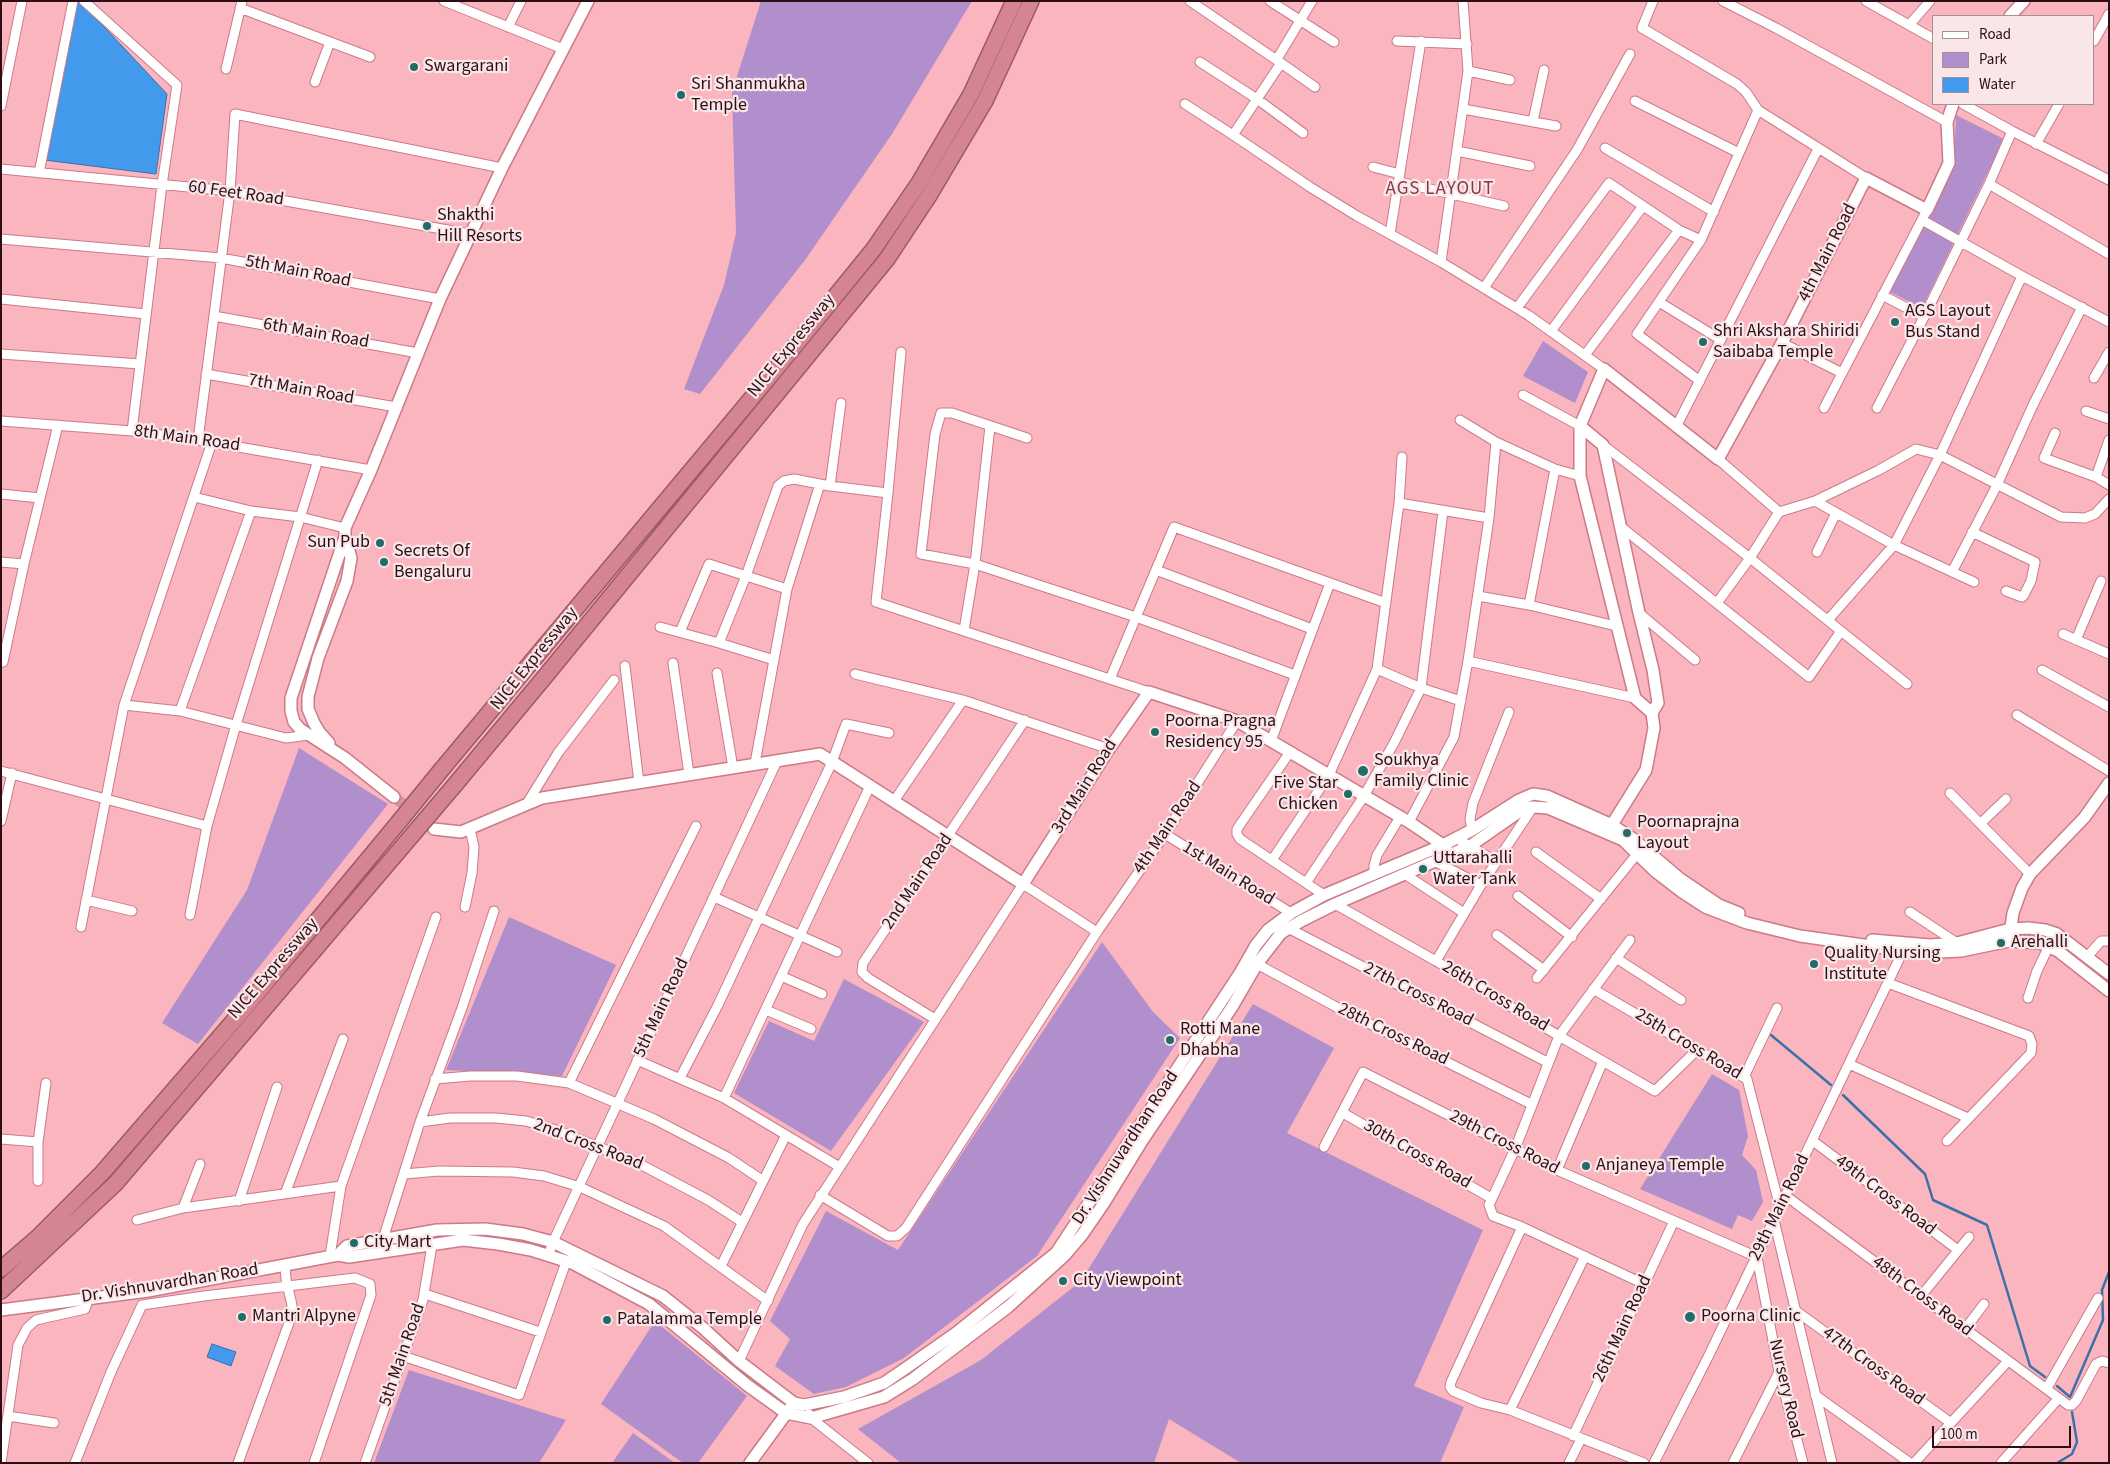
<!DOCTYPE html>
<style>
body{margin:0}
#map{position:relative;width:2110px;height:1464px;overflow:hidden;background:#fbb5bf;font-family:"Source Sans 3",sans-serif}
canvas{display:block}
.frame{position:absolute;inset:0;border:2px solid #2d0e14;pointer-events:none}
.legend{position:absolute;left:1932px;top:15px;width:162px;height:90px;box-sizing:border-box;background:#f9e6e9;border:1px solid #a79094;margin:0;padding:6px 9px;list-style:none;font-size:15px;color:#2d0e14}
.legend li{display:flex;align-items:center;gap:10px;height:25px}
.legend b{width:25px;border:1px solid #a79094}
.scale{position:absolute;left:1932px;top:1426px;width:139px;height:22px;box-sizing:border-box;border:2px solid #2d0e14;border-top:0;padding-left:6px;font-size:15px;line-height:18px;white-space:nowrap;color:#2d0e14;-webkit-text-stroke:4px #f9e6e9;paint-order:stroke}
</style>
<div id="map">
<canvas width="2110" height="1464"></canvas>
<div class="frame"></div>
<ul class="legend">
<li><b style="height:6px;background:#fff"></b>Road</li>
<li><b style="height:14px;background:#b18fcc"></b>Park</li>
<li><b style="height:14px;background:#439aec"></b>Water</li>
</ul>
<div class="scale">100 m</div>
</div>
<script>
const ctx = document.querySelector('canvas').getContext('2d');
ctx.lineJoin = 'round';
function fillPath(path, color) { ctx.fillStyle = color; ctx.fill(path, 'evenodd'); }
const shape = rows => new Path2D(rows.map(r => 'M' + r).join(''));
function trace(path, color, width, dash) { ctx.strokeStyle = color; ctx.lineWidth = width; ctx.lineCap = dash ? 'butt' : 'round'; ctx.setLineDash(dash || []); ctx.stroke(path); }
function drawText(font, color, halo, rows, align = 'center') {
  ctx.font = font + ' "Source Sans 3",sans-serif'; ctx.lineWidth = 4.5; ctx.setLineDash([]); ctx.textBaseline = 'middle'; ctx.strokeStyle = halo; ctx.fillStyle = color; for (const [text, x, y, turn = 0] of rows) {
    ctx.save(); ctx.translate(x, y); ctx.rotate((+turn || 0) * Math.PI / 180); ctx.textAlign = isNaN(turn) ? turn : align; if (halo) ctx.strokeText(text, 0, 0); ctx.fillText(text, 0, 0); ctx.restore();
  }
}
fillPath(shape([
 [761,1,972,1,892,134,805,260,700,394,684,389,724,285,736,233,732,92],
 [1956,115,2004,139,1922,308,1890,292,1954,164],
 [1543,341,1588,372,1575,403,1523,376],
 [299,748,388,804,198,1044,162,1023,247,890],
 [509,917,616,965,562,1076,446,1070],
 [1102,942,1153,1012,1180,1038,1037,1256,904,1358,846,1387,814,1394,775,1366,790,1339,770,1321,826,1211,898,1250],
 [844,979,924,1022,831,1151,734,1093,769,1021,814,1041],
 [1253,1004,1334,1048,1287,1133,1483,1230,1414,1386,1464,1407,1440,1463,1241,1463,1169,1419,1154,1463,901,1463,858,1429,981,1360,1081,1281],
 [1712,1074,1739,1090,1748,1136,1742,1155,1756,1170,1763,1202,1752,1221,1738,1215,1732,1229,1640,1189],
 [655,1321,747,1396,698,1463,683,1463,601,1404],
 [409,1370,566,1420,539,1463,374,1463],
 [633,1433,675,1463,612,1463]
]), '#b18fcc');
const water = shape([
 [76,1,80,1,167,94,156,174,44,160,76,1],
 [212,1344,236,1352,231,1366,207,1357,212,1344]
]);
fillPath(water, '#439aec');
trace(water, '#3c70ab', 1);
trace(shape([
 [1771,1035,1831,1085],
 [1843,1095,1925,1174,1933,1200,1987,1225,2030,1366,2045,1377],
 [2057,1386,2070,1397,2103,1320,2102,1290,2109,1272],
 [2057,1463,2072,1454,2077,1442,2072,1412]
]), '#3c70ab', 2.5);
trace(shape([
 [394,797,430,825]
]), '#d2949d', 11, [11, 5.5]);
const street = shape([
 [84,1,177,85,162,185,132,431],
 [444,1,563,49],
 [1190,1,1281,63,1233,135,1310,187,1357,216,1441,262,1528,315,1604,369],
 [1270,1,1334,42],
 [1653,1,1642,28,1737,84,1746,92,1758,110,1866,178],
 [1723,1,1776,28,1947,122],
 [1866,1,1934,39],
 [240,8,370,57],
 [1910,24,1930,1],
 [508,27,521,1],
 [1397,41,1467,44],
 [2094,41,2109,14],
 [1277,59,1312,1],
 [1200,62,1257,99,1303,133],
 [1281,63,1315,87],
 [226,69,242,1],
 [1468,71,1510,80],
 [315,82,330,42],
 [1635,101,1739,153],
 [1185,104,1233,135],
 [1963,104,2012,131,2109,180],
 [1,106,22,1],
 [1463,109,1556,126],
 [1533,121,1544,70],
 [2036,144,2059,104],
 [1605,148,1714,212],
 [1457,151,1530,166],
 [1373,167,1400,174],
 [1,169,230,191,470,234],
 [39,173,73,1],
 [1399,182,1504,206],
 [1989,184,2109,254],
 [1922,220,2022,276,2109,322],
 [1390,234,1421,41],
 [1,239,221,258,440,299],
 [1441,262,1468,71,1463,1],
 [1484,288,1577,150,1630,54],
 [1882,295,1924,317],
 [1,299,146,314],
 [1659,302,1721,340],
 [1517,308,1609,183,1679,230,1701,240],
 [214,316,418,353],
 [1551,331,1643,206],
 [1782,343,1842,373],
 [1,354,140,364],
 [1585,355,1679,230],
 [206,374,396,407],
 [2094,378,2109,352],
 [1700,381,1637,334,1701,240,1758,110],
 [1523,395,1580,426],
 [1824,408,1927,210],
 [1877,408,1924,317,1989,184,2012,131],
 [2086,411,2109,419],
 [1460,420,1496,442],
 [1,421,132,431,198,440,371,470],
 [990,426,975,564,921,554,935,434,941,413,952,413,1027,438],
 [1676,427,1818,149],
 [2055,433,2044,458,2096,477],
 [198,440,230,191,235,114,502,168],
 [2109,440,2096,477,2109,485],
 [1603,445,1750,558,1907,684],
 [1718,459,1779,512,1815,501,1879,470,1916,449,1940,455,2061,517,2085,518,2095,514,2109,499],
 [1580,476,1555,469,1496,442,1489,518,1468,661,1635,698],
 [830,486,841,403],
 [888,493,901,352],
 [1,494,40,498],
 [194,497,251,511,180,711,286,738,309,735],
 [1815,501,1894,545,1974,582],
 [1399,503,1489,518],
 [251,511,300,517,345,528],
 [1620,526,1809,677,1841,631],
 [1972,532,2035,562,2031,581,2024,595,2022,597,2006,591],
 [1817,552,1836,513],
 [1,562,24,564,58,425],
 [1156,570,1312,629],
 [1952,572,1997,485,2033,405,2082,307],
 [1478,596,1529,605,1616,626],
 [1717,603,1750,558,1779,512],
 [1529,605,1555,469],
 [1639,613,1695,660],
 [1828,620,1894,545,1940,455,2022,276],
 [660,627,719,643],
 [964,630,975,564,1136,617,1295,675],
 [680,632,709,564,787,589],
 [2063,634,2109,654],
 [2076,640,2101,581],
 [774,660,719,643,746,576,778,486,784,481,794,479,830,486,888,493,876,602,1149,692],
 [3,662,24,564],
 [673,663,689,774],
 [625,666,639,783],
 [1377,669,1421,688,1461,701],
 [2042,670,2109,707],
 [717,673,733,768],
 [855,674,963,700,1109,749],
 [1110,679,1174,527,1386,603],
 [180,711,124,705,212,442],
 [2017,715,2109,771],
 [1271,741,1330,583],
 [1290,752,1237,829,1237,834,1240,839,1324,895],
 [755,763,787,589,820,484],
 [1,771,207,826],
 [1950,793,2030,874],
 [894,801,963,700],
 [526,805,558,753,614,680],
 [1,821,12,773],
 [1409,822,1454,737,1468,661],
 [1981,823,2006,799],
 [1472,830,1470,819,1473,803,1509,712],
 [1165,834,1291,913],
 [1456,838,1497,862],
 [1536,852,1601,899],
 [1272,860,1329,775,1377,669,1399,503,1402,457],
 [1436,862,1481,885],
 [1374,875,1374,866,1377,855,1400,817],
 [1406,875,1464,913],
 [1306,883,1364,796,1394,743,1421,688,1443,511],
 [1518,896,1572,937],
 [714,897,837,952],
 [86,900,132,911],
 [1335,904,1436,961,1559,1036,1655,1091,1697,1050],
 [465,907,472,873,474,847,470,829],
 [1910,912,1957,943],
 [190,915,207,826,236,725,318,460],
 [81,927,124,705],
 [1288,928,1547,1062],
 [1497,935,1544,970],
 [1630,940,1559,1036,1515,1149,1489,1205,1493,1216,1522,1227,1644,1284],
 [2087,957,2101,941,2109,941],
 [1616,958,1681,1000],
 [1436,961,1481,885,1533,807],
 [1257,964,1340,1009,1531,1104],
 [781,976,822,994],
 [1537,978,1637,854],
 [1888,983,2029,1036,2032,1044,2031,1053,1947,1141],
 [1593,989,1747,1079,1780,1208],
 [2028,998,2037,971,2049,946],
 [766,1010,811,1029],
 [935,1019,868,978,862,972,863,963,1025,720],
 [637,1060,724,1098,838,1166],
 [1849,1064,1968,1118],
 [1744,1077,1777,1008],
 [680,1078,718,1005,832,762,846,724,889,733],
 [435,1079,470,1076,517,1076,569,1083,654,1119,729,1158,762,1180],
 [569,1083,696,826],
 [724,1098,870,786],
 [1343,1113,1491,1198],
 [420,1122,450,1118,496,1118,526,1121,556,1130,634,1161,708,1200,742,1222],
 [1,1139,38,1142],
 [1813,1141,1958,1250],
 [1324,1147,1363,1072,1557,1170,1757,1257,1779,1372,1803,1463],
 [200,1164,183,1208,341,1186,330,1256],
 [1557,1170,1603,1061],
 [404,1174,439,1171,513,1172,544,1176,580,1187,664,1226,768,1301],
 [38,1181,38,1142,46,1083],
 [341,1186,436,917],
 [285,1194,343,1039],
 [820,1195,888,1236,897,1236,906,1228,1097,932,1165,834,1237,721],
 [1786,1196,2068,1405,2072,1405,2076,1401,2096,1364,2102,1361,2109,1363],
 [239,1201,277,1087],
 [137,1220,183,1208],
 [1774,1220,1832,1463],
 [1522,1227,1451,1382,1450,1387,1453,1391,1481,1403,1510,1410,1644,1463],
 [383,1239,420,1122,462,1008,494,911],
 [548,1256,553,1242,777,761],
 [721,1266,786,1135],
 [425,1294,540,1332],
 [1921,1296,1969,1237],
 [1796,1311,1951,1423],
 [1965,1329,1984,1304],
 [403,1356,519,1395,566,1262],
 [739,1361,803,1224,1023,884,1097,932],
 [2047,1388,2098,1298],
 [1815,1395,1910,1463],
 [1510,1410,1585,1256],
 [809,1414,811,1418,868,1463],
 [8,1416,54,1423],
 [1573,1436,1674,1221],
 [1,1463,18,1345,27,1328,36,1320,85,1309,89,1298],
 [75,1463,111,1372,142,1305,204,1296,355,1278,370,1284,371,1295,314,1463],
 [238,1463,290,1320,292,1305,286,1279,285,1265],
 [365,1463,423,1300,432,1245],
 [1569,1463,1581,1439],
 [1654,1463,1708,1357,1903,951],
 [1733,1463,1779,1372],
 [1914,1463,2008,1361],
 [2001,1463,2058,1399]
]);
const secondary = shape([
 [2010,16,2024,1],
 [1580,426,1603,445,1639,613,1653,670,1658,703,1652,713,1654,728,1646,770,1608,831],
 [1652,713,1635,698,1580,476,1580,426,1604,369,1718,459,1782,343,1866,178,1927,210,1949,163,1947,122,1953,104],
 [329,743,320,733,314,723,308,709,308,697,318,658,347,581,351,558,345,537],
 [394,797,345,758,300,729,294,722,291,711,291,698,345,537,345,528,371,470,440,299,502,168,588,1],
 [434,829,461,832,542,798,820,754,1023,884,1109,749,1149,692,1237,721,1409,822,1446,847],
 [2010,934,2013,913,2022,888,2030,874,2084,818,2109,783],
 [1872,940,1930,945,1957,943,2010,929,2028,928,2045,930,2057,934,2109,974],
 [338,1255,347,1246,437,1230,485,1229,523,1234,553,1242,663,1296,703,1328,739,1361,794,1403,804,1405,844,1397,884,1383,906,1368,956,1333,1056,1253,1240,973,1256,945,1268,930,1291,913,1324,895,1443,845,1472,830,1519,800,1533,794,1547,796,1612,825,1632,838,1679,878,1719,905,1739,913],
 [1,1310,148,1291,338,1255,349,1257,463,1240,498,1244,531,1250,572,1263,649,1304,747,1385,786,1413,811,1418,884,1397,913,1379,1008,1307,1065,1255,1082,1235,1104,1203,1142,1141,1232,1007,1257,964,1281,933,1301,921,1335,904,1470,846,1523,809,1533,807,1548,808,1623,840,1656,872,1682,892,1705,907,1747,923,1800,936,1920,953,1961,951,2009,941,2040,943,2058,951,2109,991],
 [750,1463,791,1407]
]);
const highway = shape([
 [442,769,781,363,873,250,919,183,971,94,1014,1],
 [454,786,543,679,887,259,930,194,985,101,1031,1],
 [1,1269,37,1238,103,1172,244,1009,398,823],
 [1,1291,116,1183,414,833]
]);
trace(street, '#cc7a87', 11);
trace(secondary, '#cc7a87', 14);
trace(highway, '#9a5b66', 18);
trace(street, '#fff', 9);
trace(secondary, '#fff', 11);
trace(highway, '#d58592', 15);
const highwayBridge = shape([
 [398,823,442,769],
 [414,833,454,786]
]);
trace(highwayBridge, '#9a5b66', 18, []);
trace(highwayBridge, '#d58592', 15);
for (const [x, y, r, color] of [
 [414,67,5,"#226c68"],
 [681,95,5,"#226c68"],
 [427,226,5,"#226c68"],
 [1895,322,5,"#226c68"],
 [1703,342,5,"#226c68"],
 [380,543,5,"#226c68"],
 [384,562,5,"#226c68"],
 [1155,732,5,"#226c68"],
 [1363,771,6,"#226c68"],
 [1348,794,5,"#226c68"],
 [1627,833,5,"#226c68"],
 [1423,869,5,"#226c68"],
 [2001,943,5,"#226c68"],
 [1814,964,5,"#226c68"],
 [1170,1040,5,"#226c68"],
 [1586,1166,5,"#226c68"],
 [354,1243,5,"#226c68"],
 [1063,1281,5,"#226c68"],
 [242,1317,5,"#226c68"],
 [1690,1317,6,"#226c68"],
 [607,1320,5,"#226c68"]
]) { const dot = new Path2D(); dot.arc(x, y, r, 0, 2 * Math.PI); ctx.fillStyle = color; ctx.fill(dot); trace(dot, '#f9e6e9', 2); }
drawText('18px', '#2d0e14', '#f9e6e9', [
 ["Swargarani",424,67],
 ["Sri Shanmukha",691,85],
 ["Temple",691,106],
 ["Shakthi",437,216],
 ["Hill Resorts",437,237],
 ["AGS Layout",1905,312],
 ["Bus Stand",1905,333],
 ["Shri Akshara Shiridi",1713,332],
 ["Saibaba Temple",1713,353],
 ["Sun Pub",370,543,"right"],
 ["Secrets Of",394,552],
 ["Bengaluru",394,573],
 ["Poorna Pragna",1165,722],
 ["Residency 95",1165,743],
 ["Soukhya",1374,761],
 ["Family Clinic",1374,782],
 ["Five Star",1338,784,"right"],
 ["Chicken",1338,805,"right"],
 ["Poornaprajna",1637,823],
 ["Layout",1637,844],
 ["Uttarahalli",1433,859],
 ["Water Tank",1433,880],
 ["Arehalli",2011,943],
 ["Quality Nursing",1824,954],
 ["Institute",1824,975],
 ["Rotti Mane",1180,1030],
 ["Dhabha",1180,1051],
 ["Anjaneya Temple",1596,1166],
 ["City Mart",364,1243],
 ["City Viewpoint",1073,1281],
 ["Mantri Alpyne",252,1317],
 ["Poorna Clinic",1701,1317],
 ["Patalamma Temple",617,1320]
], 'left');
drawText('18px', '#2d0e14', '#f9e6e9', [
 ["60 Feet Road",236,194,8],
 ["4th Main Road",1828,253,-63],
 ["5th Main Road",298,272,11],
 ["6th Main Road",316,334,10],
 ["NICE Expressway",792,346,-51],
 ["7th Main Road",301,390,10],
 ["8th Main Road",187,439,8],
 ["NICE Expressway",535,659,-51],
 ["3rd Main Road",1085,787,-58],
 ["4th Main Road",1168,828,-56],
 ["1st Main Road",1228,874,32],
 ["2nd Main Road",918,882,-56],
 ["NICE Expressway",274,969,-49],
 ["27th Cross Road",1418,995,27],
 ["26th Cross Road",1495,997,31],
 ["5th Main Road",662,1008,-65],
 ["28th Cross Road",1393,1035,26],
 ["25th Cross Road",1688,1045,31],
 ["29th Cross Road",1504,1143,27],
 ["2nd Cross Road",588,1145,21],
 ["Dr. Vishnuvardhan Road",1126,1148,-57],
 ["30th Cross Road",1417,1155,30],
 ["49th Cross Road",1885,1196,37],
 ["29th Main Road",1780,1208,-64],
 ["Dr. Vishnuvardhan Road",170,1284,-9],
 ["48th Cross Road",1922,1297,37],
 ["26th Main Road",1623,1329,-65],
 ["5th Main Road",403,1355,-71],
 ["47th Cross Road",1873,1367,36],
 ["Nursery Road",1785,1389,77]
]);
ctx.letterSpacing = '1px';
drawText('19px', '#833948', '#f9e6e9', [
 ["AGS LAYOUT",1440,190]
]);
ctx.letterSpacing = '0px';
</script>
